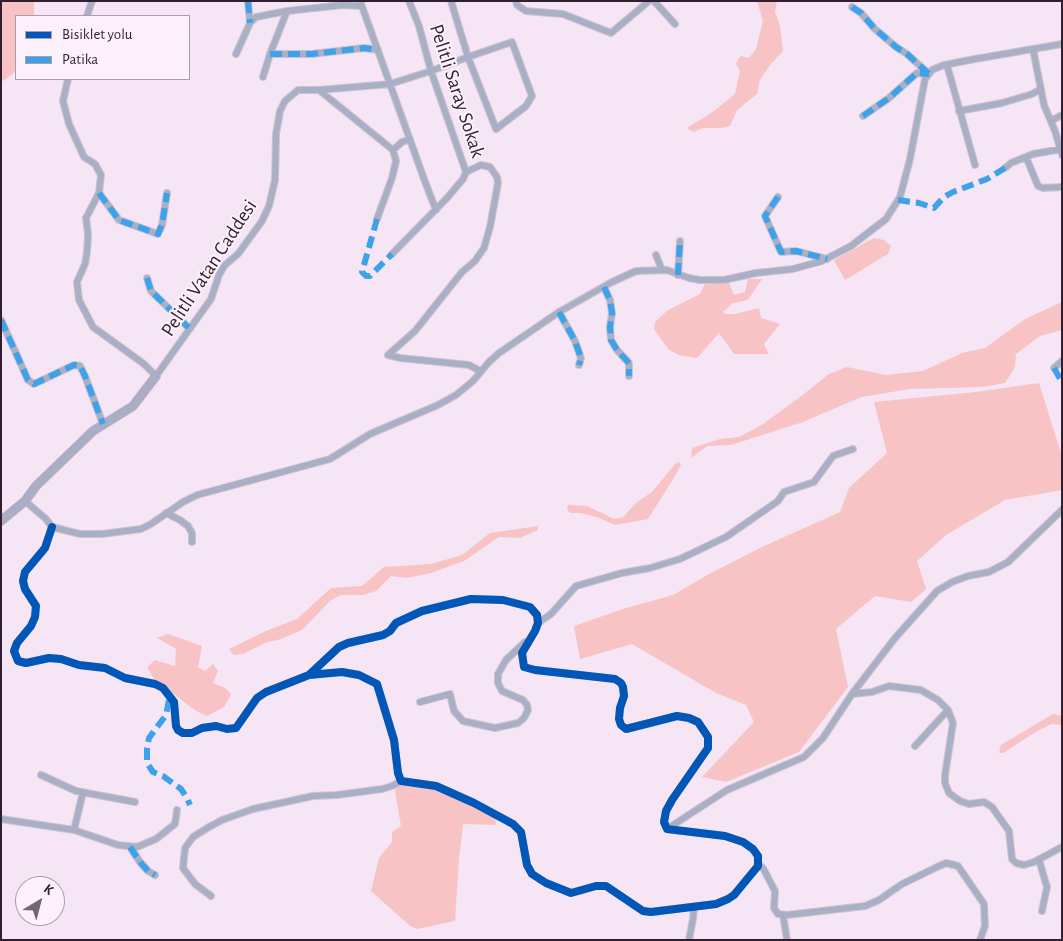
<!DOCTYPE html>
<style>
body{margin:0}
#map{position:relative;width:1063px;height:941px;overflow:hidden;background:#f5e5f5;font-family:"Alegreya Sans",sans-serif}
canvas{display:block}
.frame{position:absolute;inset:0;border:2px solid #311e31;pointer-events:none}
.legend{position:absolute;left:15px;top:15px;width:175px;height:65px;box-sizing:border-box;background:#fdf2fc;border:1px solid #ab9dab;margin:0;padding:6px 9px;list-style:none;font-size:15px;color:#311e31}
.legend li{display:flex;align-items:center;gap:10px;height:25px}
.legend b{width:25px;border:1px solid #ab9dab}
.north{position:absolute;left:15px;top:876px;width:50px;height:50px;box-sizing:border-box;background:#fdf2fc;border:1px solid #ab9dab;border-radius:50%;rotate:37deg;font-size:14px;font-weight:700;line-height:20px;text-align:center;color:#311e31}
.north::after{content:'';display:block;margin:auto;width:18px;height:22px;background:#766476;clip-path:polygon(50% 0,100% 100%,50% 72%,0 100%)}
</style>
<div id="map">
<canvas width="1063" height="941"></canvas>
<div class="frame"></div>
<ul class="legend">
<li><b style="height:6px;background:#0057b8"></b>Bisiklet yolu</li>
<li><b style="height:6px;background:#3ea2eb"></b>Patika</li>
</ul>
<div class="north">K</div>
</div>
<script>
const ctx = document.querySelector('canvas').getContext('2d');
ctx.lineJoin = 'round';
function fillPath(path, color) { ctx.fillStyle = color; ctx.fill(path, 'evenodd'); }
const shape = rows => new Path2D(rows.map(r => 'M' + r).join(''));
function trace(path, color, width, dash) { ctx.strokeStyle = color; ctx.lineWidth = width; ctx.lineCap = dash ? 'butt' : 'round'; ctx.setLineDash(dash || []); ctx.stroke(path); }
function drawText(font, color, halo, rows, align = 'center') {
  ctx.font = font + ' "Alegreya Sans",sans-serif'; ctx.lineWidth = 4; ctx.setLineDash([]); ctx.textBaseline = 'middle'; ctx.strokeStyle = halo; ctx.fillStyle = color; for (const [text, x, y, turn = 0] of rows) {
    ctx.save(); ctx.translate(x, y); ctx.rotate((+turn || 0) * Math.PI / 180); ctx.textAlign = isNaN(turn) ? turn : align; if (halo) ctx.strokeText(text, 0, 0); ctx.fillText(text, 0, 0); ctx.restore();
  }
}
fillPath(shape([
 [34,1,34,16,16,16,16,68,13,74,1,82,1,2],
 [757,1,777,1,775,12,780,26,783,51,770,65,760,80,757,94,737,110,730,126,721,128,703,128,693,132,687,128,714,111,735,94,740,71,736,64,740,56,749,58,756,49,763,21],
 [874,238,884,240,891,246,888,254,845,280,834,260],
 [748,279,762,279,748,300,733,303,723,312,724,314,735,314,759,308,761,318,780,324,764,344,769,354,734,354,719,333,697,358,679,355,669,350,654,329,655,322,668,310,700,294,705,284,729,283,734,295,745,292],
 [1062,302,1062,330,1040,336,1016,354,1015,367,1005,383,982,387,910,389,861,397,803,422,731,445,707,446,691,458,692,448,720,439,739,437,763,424,800,397,829,374,847,367,886,375,923,371,962,353,985,348,1025,319],
 [1039,383,1062,456,1062,490,1005,500,946,535,917,561,926,589,911,602,875,596,836,629,848,687,799,752,726,782,702,777,754,722,746,705,716,693,632,644,580,659,574,626,623,609,673,595,709,574,762,547,840,512,849,488,887,453,874,402,976,392],
 [679,462,681,465,675,476,648,519,615,525,597,517,580,513,571,513,567,510,568,505,587,506,614,519,623,517,637,502,652,492,675,464],
 [538,526,538,530,520,538,499,537,464,561,431,573,406,578,391,576,376,591,363,595,341,595,331,600,302,630,281,639,265,643,243,654,234,655,229,649,266,631,297,619,331,588,362,586,384,567,431,564,462,555,490,533],
 [168,634,202,646,198,667,205,671,213,664,218,671,213,683,225,688,231,694,224,707,207,716,196,711,154,679,147,667,155,660,175,666,176,649,157,638],
 [1053,714,1062,716,1062,725,1051,724,1034,733,1003,753,999,753,1001,745],
 [398,785,435,789,495,817,496,825,463,824,459,859,455,921,417,929,410,926,371,891,379,858,392,842,392,832,401,826,395,791]
]), '#f7c3c5');
const street = shape([
 [248,1,250,23],
 [409,1,419,26,431,71,466,172],
 [516,1,517,5,526,11,563,14,611,33,649,1],
 [654,1,675,24],
 [852,7,861,13,875,29,896,47,907,54,929,74],
 [87,16,92,1],
 [1033,49,1044,105,1055,131,1062,155],
 [236,54,250,23,256,17,287,11],
 [270,54,312,54,364,48,378,50],
 [947,65,975,165],
 [263,77,270,54,287,11,343,5,361,6],
 [68,79,63,101,69,124,84,157,95,164,101,175,99,193,86,218,88,234,87,252,85,264,77,282,79,300,93,327,144,364,156,376,211,299,219,275,225,265,238,254,262,221,269,206,275,180,276,134,280,111,285,101,298,90,319,90,390,84,360,1],
 [319,90,393,150],
 [959,111,1002,103,1032,94,1041,89],
 [863,116,889,98,917,73,928,74],
 [1051,121,1062,115],
 [1026,157,1038,186,1043,188,1062,187],
 [1005,168,1011,163,1033,154,1062,149],
 [466,172,481,165,490,167,497,177,498,183,490,227,484,248,475,261,462,272,415,331,388,355,400,358,469,365,480,371],
 [99,193,119,220,158,234,162,225,167,193],
 [778,197,765,216,781,252,796,251,827,259],
 [436,210,424,179,390,84,431,71,468,57,512,42,532,96,526,106,496,129,468,57,451,1],
 [377,219,392,178,396,161,393,150,402,142,410,139],
 [392,254,447,198,463,179,466,172],
 [656,255,662,270],
 [678,275,680,241],
 [147,278,151,291,190,329],
 [604,287,610,300,612,313,610,327,611,340,617,350,629,363,629,376],
 [559,312,575,341,581,358,579,365],
 [1,320,28,380,34,384,74,365,80,366,85,376,103,424],
 [1054,368,1062,361],
 [25,501,46,519,52,527],
 [166,513,180,520,188,526,192,533,192,542],
 [52,527,45,548,25,572,23,581,25,589,36,606,35,617,31,626,17,643,14,651,18,661,26,663,49,658,61,659,79,665,105,668,125,678,155,684,163,688,174,702,176,726,178,730,183,733,192,733,202,728,216,726,227,729,236,728,257,698,266,692,309,675,339,647,348,643,383,635,390,631,396,623,422,611,471,599,503,600,530,607,537,615,538,623,535,631,522,653,524,667,535,670,615,679,621,683,623,687,624,696,620,708,619,719,621,725,626,729,677,716,689,718,698,722,708,737,708,748,672,800,666,811,664,822,667,829,725,836,743,842,753,849,758,856,758,866,734,895,728,899,716,904,651,912,643,911,606,886,596,886,571,893,546,883,532,874,527,865,521,832,513,824,474,803,436,786,401,781,398,773,394,740,377,684,359,675,342,672,309,675],
 [52,527,80,534,102,534,141,529,151,524,183,502,197,495,330,459,370,434,438,405,456,395,473,381,489,362,499,353,559,312,612,282,636,271,667,270,689,278,700,280,724,280,756,273,793,269,822,261,851,246,886,219,900,197,910,159,925,79,932,70,944,65,975,59,1062,44],
 [538,623,551,614,576,586,622,573,650,568,680,559,726,537,778,501,784,492,814,482,833,456,853,449],
 [852,694,895,638,937,591,952,582,968,576,989,572,1008,562,1062,510],
 [420,702,450,694,454,711,463,721,495,728,518,723,524,718,528,710,527,705,523,700,502,691,498,683,498,674,506,660,525,642],
 [915,746,948,710],
 [41,775,76,791,135,802],
 [1,819,74,830,118,845,137,847,156,839,175,824,177,810],
 [667,829,727,790,804,757,823,738,852,694,872,692,889,686,921,690,938,700,948,710,953,723,945,775,945,783,949,793,960,801,969,804,984,802,992,807,1009,831,1012,859,1016,863,1024,865,1034,862,1062,847],
 [74,830,83,792],
 [130,847,140,862,148,871,155,875],
 [1039,860,1047,887,1042,911],
 [758,864,763,868,775,891,774,908,778,914,787,915,865,906,879,900,902,884,937,867,946,863,958,866,984,904,985,926,980,940],
 [211,896,195,884,183,868,185,848,193,837,209,827,222,820,253,809,313,796,337,795,382,789,392,786,401,781],
 [783,915,787,940],
 [689,940,693,919,694,908]
]);
const secondary = shape([
 [1,521,25,501,36,486,93,431,133,406,156,376]
]);
trace(street, '#d0c3d0', 8);
trace(secondary, '#d0c3d0', 10);
trace(street, '#a9afc4', 6);
trace(secondary, '#aaadc4', 9);
trace(shape([
 [248,1,250,23],
 [852,7,861,13,875,29,896,47,907,54,929,74],
 [270,54,312,54,364,48,378,50],
 [863,116,889,98,917,73,929,74],
 [99,193,119,220,158,234,162,225,167,193],
 [778,197,765,216,781,252,796,251,827,259],
 [898,200,919,203,934,208,944,197,953,192,987,179,1005,168],
 [377,219,362,272,366,276,370,276,392,254],
 [678,275,680,241],
 [147,278,151,291,190,329],
 [604,287,610,300,612,313,610,327,611,340,617,350,629,363,629,376],
 [559,312,575,341,581,358,579,365],
 [1,320,28,380,34,384,74,365,80,366,85,376,103,424],
 [1054,368,1062,382],
 [169,700,166,715,149,738,147,748,147,763,153,772,163,776,181,789,187,798,190,805],
 [130,847,140,862,148,871,155,875]
]), '#3ea2eb', 6, [12, 6]);
trace(shape([
 [52,527,45,548,25,572,23,581,25,589,36,606,35,617,31,626,17,643,14,651,18,661,26,663,49,658,61,659,79,665,105,668,125,678,155,684,163,688,174,702,176,726,178,730,183,733,192,733,202,728,216,726,227,729,236,728,257,698,266,692,309,675,339,647,348,643,383,635,390,631,396,623,422,611,471,599,503,600,530,607,537,615,538,623,535,631,522,653,524,667,535,670,615,679,621,683,623,687,624,696,620,708,619,719,621,725,626,729,677,716,689,718,698,722,708,737,708,748,672,800,666,811,664,822,667,829,725,836,743,842,753,849,758,856,758,866,734,895,728,899,716,904,651,912,643,911,606,886,596,886,571,893,546,883,532,874,527,865,521,832,513,824,474,803,436,786,401,781,398,773,394,740,377,684,359,675,342,672,309,675]
]), '#0057b8', 8);
drawText('20px', '#311e31', '#fdf2fc', [
 ["Pelitli Saray Sokak",457,91,72],
 ["Pelitli Vatan Caddesi",209,268,-57]
]);
</script>
